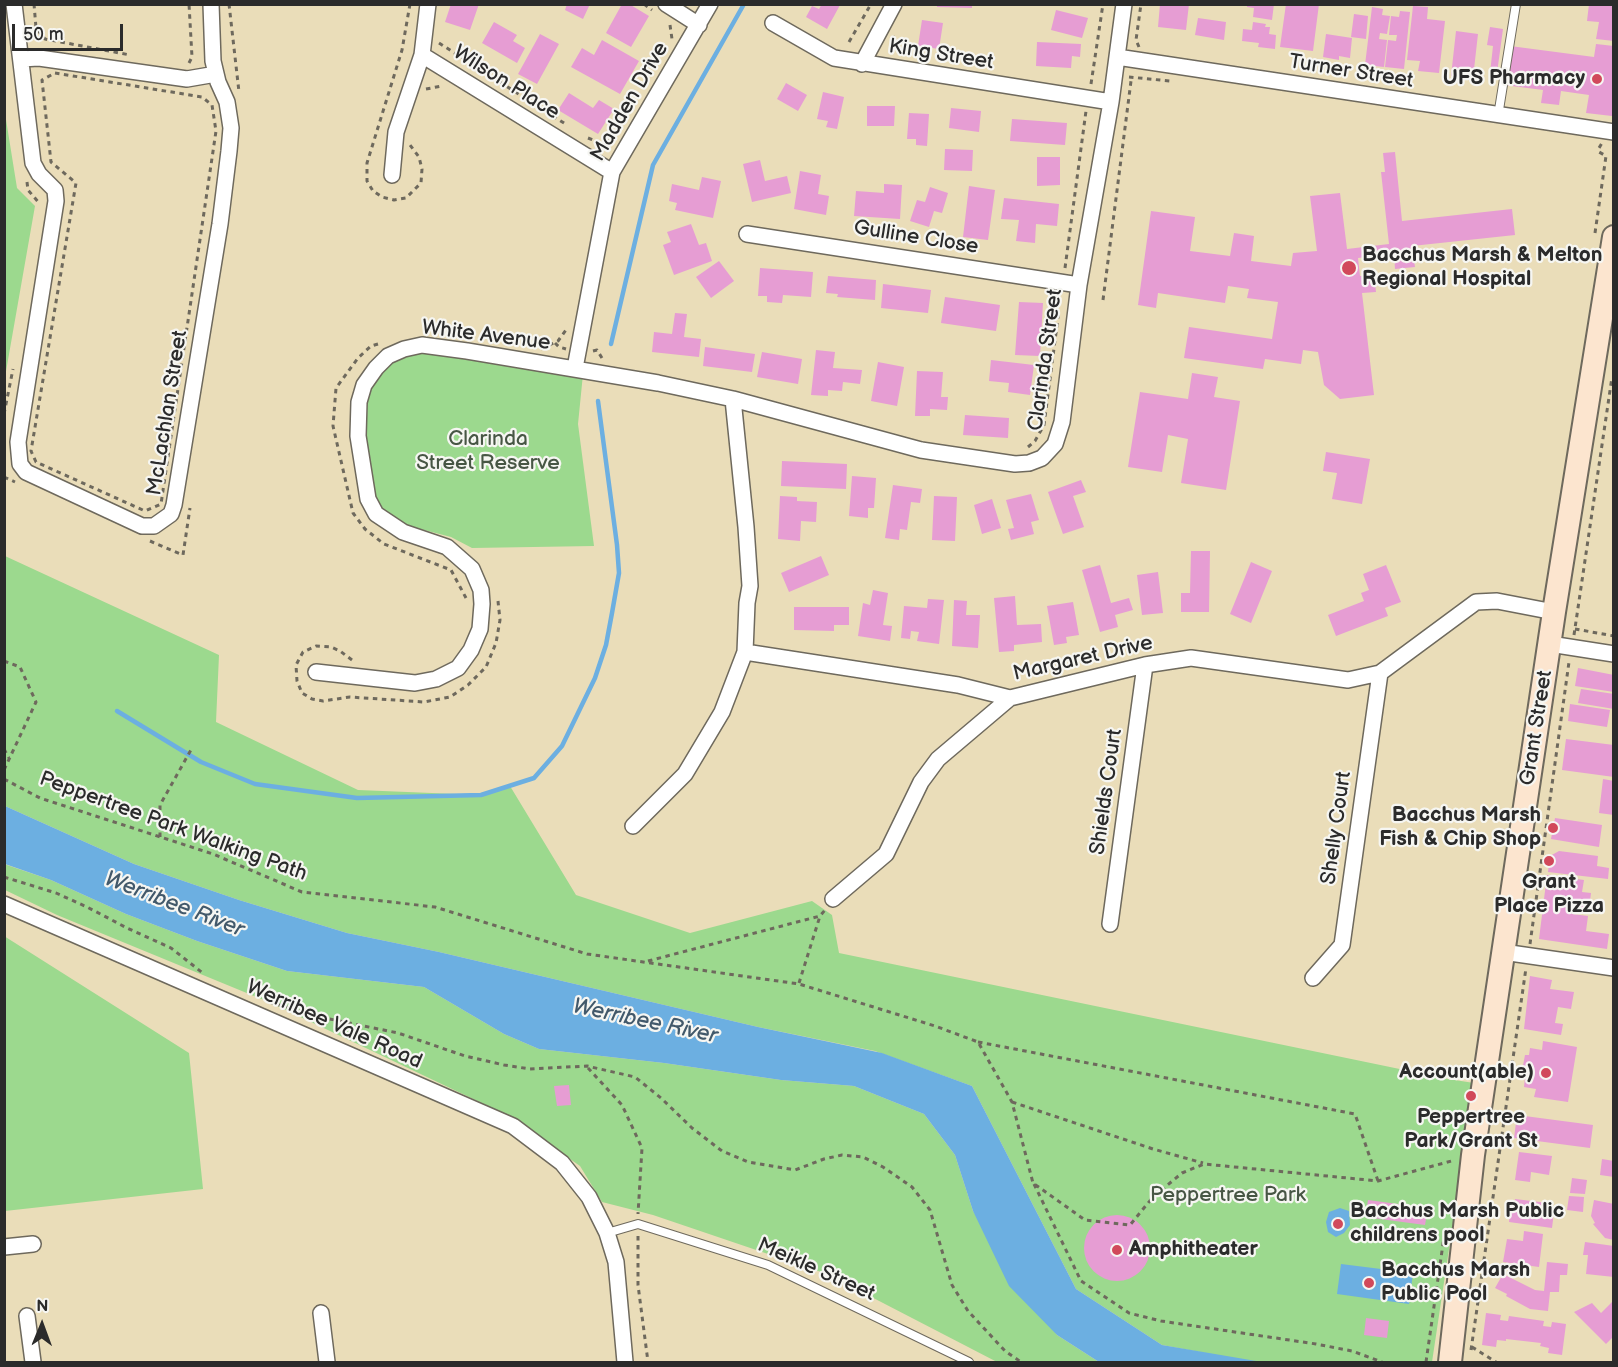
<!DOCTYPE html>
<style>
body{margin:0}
#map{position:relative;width:1618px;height:1367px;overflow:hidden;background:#eaddb9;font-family:"Balsamiq Sans",sans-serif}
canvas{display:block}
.frame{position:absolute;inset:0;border:6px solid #2b2b2b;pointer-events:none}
.north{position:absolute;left:12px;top:1295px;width:60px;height:60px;-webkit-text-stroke:4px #f6f6f2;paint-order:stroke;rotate:1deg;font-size:16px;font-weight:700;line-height:24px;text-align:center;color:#2b2b2b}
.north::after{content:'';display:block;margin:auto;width:21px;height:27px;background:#2b2b2b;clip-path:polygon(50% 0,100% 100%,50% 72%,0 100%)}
.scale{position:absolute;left:12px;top:24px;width:111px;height:27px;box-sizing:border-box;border:3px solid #2b2b2b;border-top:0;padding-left:8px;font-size:18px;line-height:21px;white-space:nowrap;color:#2b2b2b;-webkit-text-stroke:4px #f6f6f2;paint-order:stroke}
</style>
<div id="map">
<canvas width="1618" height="1367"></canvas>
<div class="frame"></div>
<div class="north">N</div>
<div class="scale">50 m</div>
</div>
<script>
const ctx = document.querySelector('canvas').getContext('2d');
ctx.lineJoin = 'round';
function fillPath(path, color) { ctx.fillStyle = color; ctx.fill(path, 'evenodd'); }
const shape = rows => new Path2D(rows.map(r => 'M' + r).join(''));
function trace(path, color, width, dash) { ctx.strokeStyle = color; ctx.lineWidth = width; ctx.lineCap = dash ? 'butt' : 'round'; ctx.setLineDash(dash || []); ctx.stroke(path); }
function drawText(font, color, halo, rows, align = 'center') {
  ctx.font = font + ' "Balsamiq Sans",sans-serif'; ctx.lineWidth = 4.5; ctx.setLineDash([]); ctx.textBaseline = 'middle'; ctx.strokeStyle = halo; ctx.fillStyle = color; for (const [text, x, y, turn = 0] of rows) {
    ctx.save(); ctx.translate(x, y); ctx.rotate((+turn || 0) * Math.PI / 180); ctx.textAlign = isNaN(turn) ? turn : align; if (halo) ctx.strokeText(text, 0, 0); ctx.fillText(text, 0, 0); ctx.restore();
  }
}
fillPath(shape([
 [4,107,17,188,35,206,5,377],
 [423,349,583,374,578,424,594,546,472,548,451,537,405,525,382,509,376,496,366,435,365,404,368,389,380,373,392,363],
 [5,556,219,655,216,722,358,790,481,795,510,786,576,895,690,933,812,901,832,915,839,953,1448,1079,1474,1083,1432,1362,1254,1362,1162,1345,1076,1289,972,1086,875,1051,758,1027,439,952,347,933,239,900,134,864,5,806],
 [4,864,51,880,126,914,197,941,287,971,424,987,504,1034,539,1049,664,1063,781,1080,854,1086,924,1114,955,1155,973,1211,1057,1335,1099,1362,997,1362,827,1274,653,1215,602,1202,580,1166,509,1116,271,1003,57,915,5,890],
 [4,936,189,1053,203,1189,5,1211]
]), '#9cd98e');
fillPath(shape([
 [5,806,134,864,239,900,347,933,439,952,758,1027,882,1053,972,1086,1076,1289,1162,1345,1262,1362,1099,1362,1057,1335,1009,1286,973,1211,955,1155,924,1114,854,1086,781,1080,664,1063,539,1049,504,1034,424,987,287,971,197,941,126,914,51,880,5,864],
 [1340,1208,1349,1211,1350,1225,1344,1233,1336,1237,1328,1232,1326,1222,1329,1212],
 [1341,1264,1413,1273,1409,1304,1337,1294]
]), '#6cafe1');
trace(shape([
 [611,344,653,165,744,4],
 [117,711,201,762,255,784,357,798,481,795,534,778,562,746,595,678,606,645,612,613,619,573,617,545,598,401]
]), '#6cafe1', 4.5);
fillPath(shape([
 [451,4,479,4,470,30,445,22],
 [567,4,590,4,583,19,565,10],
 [622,4,629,4,649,16,631,47,606,33],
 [822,4,840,5,827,29,806,17,812,6,819,9],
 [937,4,972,4,972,8,937,7],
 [1160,4,1189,4,1186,30,1158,27],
 [1247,4,1274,4,1272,20,1253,17,1254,8,1247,7],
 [1286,4,1319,4,1313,51,1280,47],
 [1589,4,1614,4,1614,41,1596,39,1599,22,1587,21],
 [1413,6,1428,7,1427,19,1445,21,1439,73,1418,71,1420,61,1407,60],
 [1372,7,1383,9,1382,15,1390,16,1387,34,1380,33,1379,39,1387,40,1384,67,1365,65],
 [1056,10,1088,18,1082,38,1051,30],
 [1400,11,1410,12,1404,69,1385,67,1388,40,1396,41,1397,35,1389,35,1391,16,1399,17],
 [1354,14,1368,16,1366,39,1351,37],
 [1198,18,1226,22,1224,40,1195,35],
 [922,20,943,23,939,49,918,46],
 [494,22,517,35,513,41,525,48,517,63,482,43],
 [1253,22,1266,24,1265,27,1270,27,1269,34,1276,35,1275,49,1258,47,1259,43,1242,41,1243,29,1252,30],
 [1490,27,1503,29,1497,73,1490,73,1493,46,1487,45],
 [1456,31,1478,34,1473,78,1451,76],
 [540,34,559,44,537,84,518,74],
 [1326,34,1352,38,1350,58,1339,56,1339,60,1323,57],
 [602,40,639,61,620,94,571,67,582,48,594,55],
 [1037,42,1081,44,1080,57,1072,56,1071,68,1036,66],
 [1596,44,1614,46,1612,116,1586,113,1589,95,1561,91,1559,105,1541,103,1543,90,1504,85,1510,46,1594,57],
 [786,83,807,95,798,111,777,99],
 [823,92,844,97,837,129,826,127,828,121,817,119],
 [569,93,593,108,599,100,614,109,598,134,558,110],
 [867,106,895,106,894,126,867,126],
 [951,108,981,111,979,132,949,128],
 [909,113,929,114,927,146,916,145,916,139,907,139],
 [1012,119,1067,123,1065,145,1010,141],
 [945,149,973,150,972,171,944,170],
 [1395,152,1402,221,1512,209,1515,235,1412,246,1415,267,1395,269,1394,254,1358,258,1360,276,1374,275,1376,292,1362,293,1374,395,1340,399,1324,385,1318,352,1303,350,1301,364,1265,359,1263,369,1184,358,1189,327,1272,339,1278,302,1247,298,1249,289,1228,286,1225,303,1158,293,1156,308,1138,305,1151,211,1195,217,1190,251,1230,256,1234,233,1254,236,1251,261,1291,266,1293,253,1317,251,1310,196,1340,193,1347,249,1389,244,1381,172,1385,172,1383,153],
 [1037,157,1060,157,1060,185,1037,186],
 [760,160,765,181,787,176,791,193,752,202,743,164],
 [800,171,821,175,818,194,829,196,826,215,794,209],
 [702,177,721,181,713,218,675,210,677,203,669,201,672,184,699,190],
 [884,184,902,185,900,219,854,216,856,191,884,193],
 [969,186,995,190,988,240,963,237],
 [930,187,948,193,942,213,934,211,929,227,910,221,917,200,925,202],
 [1004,198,1059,204,1057,226,1036,224,1035,243,1016,241,1019,220,1001,219],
 [691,224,699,245,706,243,712,261,674,275,663,245,671,242,667,232],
 [719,261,734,281,711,298,696,277],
 [760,268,813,272,811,297,783,295,782,303,767,302,767,296,758,296],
 [828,276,876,280,875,300,837,297,838,294,826,293],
 [883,284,931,290,928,313,881,308],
 [945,297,1000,305,996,331,941,323],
 [1019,302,1043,303,1040,356,1015,355],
 [675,313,687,314,684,337,701,339,699,357,652,352,654,332,672,334],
 [705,347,755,354,752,372,703,366],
 [816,350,835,352,833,368,862,370,860,384,843,382,842,391,828,390,828,396,811,395],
 [762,352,802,359,798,384,757,377],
 [991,360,1034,365,1030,395,1008,392,1009,383,989,381],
 [878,362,904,367,897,406,871,401],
 [917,371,943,372,941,397,948,397,947,410,930,409,930,416,915,416],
 [1192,373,1218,377,1214,397,1240,401,1226,490,1181,483,1188,439,1168,435,1162,472,1128,467,1140,392,1188,399],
 [965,415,1009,418,1008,438,963,435],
 [1326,452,1370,459,1362,504,1332,499,1337,473,1323,471],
 [782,461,847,464,846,489,781,486],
 [852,476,876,478,874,508,868,508,868,518,849,516],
 [1081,480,1086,492,1073,496,1084,527,1063,534,1048,492],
 [893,485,922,489,920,503,911,502,907,530,900,529,899,540,885,538],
 [1031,494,1039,520,1031,522,1034,534,1011,540,1008,529,1014,528,1006,500],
 [780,496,797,497,797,501,817,502,816,522,801,521,800,541,778,539],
 [934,496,957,497,955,541,932,540],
 [992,499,1001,528,982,534,974,505],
 [1191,551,1210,551,1209,612,1181,612,1181,593,1190,593],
 [821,556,829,575,789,592,781,573],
 [1251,562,1272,571,1251,623,1230,614],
 [1100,565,1111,603,1129,598,1133,610,1115,615,1118,627,1100,632,1082,570],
 [1386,565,1401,602,1385,608,1388,616,1336,636,1328,615,1364,601,1361,593,1369,590,1363,574],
 [1158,572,1163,613,1142,615,1137,575],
 [873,590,888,593,883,625,892,626,890,641,858,636,863,603,870,605],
 [1015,596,1017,625,1041,624,1042,642,1014,645,1014,651,999,652,994,598],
 [928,599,944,600,939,644,917,641,919,632,911,631,910,639,901,638,904,606,927,608],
 [954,600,967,601,966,615,980,615,978,648,952,646],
 [1073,602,1079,635,1066,637,1067,643,1054,645,1047,606],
 [794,607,849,607,849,625,834,625,834,631,794,630],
 [1578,668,1614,675,1614,692,1575,686],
 [1581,689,1614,694,1614,709,1578,703],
 [1570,704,1610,710,1607,727,1568,721],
 [1566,739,1614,745,1614,777,1562,770],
 [1603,779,1614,781,1614,815,1599,813],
 [1555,818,1602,825,1599,847,1551,839],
 [1559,851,1598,856,1597,866,1609,868,1608,879,1548,872,1550,856],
 [1547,875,1584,880,1582,892,1591,893,1589,910,1573,908,1572,914,1588,916,1586,931,1609,934,1607,949,1539,939],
 [1530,976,1552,980,1550,989,1574,992,1571,1009,1558,1007,1555,1023,1563,1024,1561,1035,1524,1029],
 [1543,1041,1577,1047,1568,1102,1534,1097,1536,1089,1524,1087,1525,1077,1521,1076,1525,1055,1529,1055,1530,1048,1542,1050],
 [569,1085,571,1105,557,1106,554,1086],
 [1517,1115,1593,1125,1590,1148,1514,1138],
 [1519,1152,1552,1156,1549,1175,1531,1172,1530,1182,1515,1180],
 [1602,1159,1614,1161,1614,1177,1600,1175],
 [1572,1178,1587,1180,1585,1194,1570,1193],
 [1569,1196,1584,1197,1583,1212,1567,1210],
 [1515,1199,1548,1203,1547,1211,1554,1212,1552,1228,1509,1222,1510,1211,1513,1212],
 [1368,1200,1428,1208,1425,1225,1365,1217],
 [1594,1200,1614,1204,1614,1240,1605,1238,1593,1224,1595,1223,1591,1216],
 '1084 1248a33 33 0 1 1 66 0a33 33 0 1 1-66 0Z',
 [1524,1231,1543,1234,1539,1267,1503,1262,1507,1239,1523,1241],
 [1585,1242,1614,1246,1614,1277,1586,1274,1588,1255,1583,1255],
 [1547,1262,1568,1264,1567,1275,1560,1275,1559,1292,1550,1292,1548,1311,1530,1309,1506,1296,1507,1294,1495,1288,1503,1274,1535,1290,1544,1291],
 [1612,1302,1614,1304,1614,1336,1606,1344,1574,1312,1592,1303,1601,1313],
 [1486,1313,1501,1315,1500,1320,1508,1321,1509,1316,1544,1321,1543,1326,1551,1327,1552,1322,1566,1324,1562,1355,1548,1353,1549,1348,1540,1346,1541,1343,1506,1339,1506,1341,1497,1340,1496,1347,1482,1345],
 [1366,1318,1389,1321,1387,1338,1364,1335]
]), '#e69dd3');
const lane = shape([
 [1498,116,1516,4],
 [607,1233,638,1224,768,1265,969,1362]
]);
const street = shape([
 [14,4,33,163,39,174,55,190,56,201,18,442,20,464,26,472,142,526,154,526,171,514,174,505,220,224,229,151,231,128,227,102,218,82,213,61,211,4],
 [666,4,699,25],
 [773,23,834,58,1111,102],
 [422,55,612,172],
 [1117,57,1614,132],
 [21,59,39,58,187,79,216,74],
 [862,64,894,4],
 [392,175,396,132,422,55,428,4],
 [747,234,1079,285],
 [575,368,612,172,710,4],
 [733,399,746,527,750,586,747,603,745,652,958,685,1010,698,1145,665,1191,658,1348,680,1380,673,1476,602,1497,601,1554,612],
 [1550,644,1614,654],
 [316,672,415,683,436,679,458,668,471,650,480,629,482,604,481,590,472,569,447,547,403,532,376,514,368,499,358,436,359,402,364,385,376,368,388,356,404,349,422,345,467,351,658,383,733,399,921,450,1015,464,1029,463,1042,458,1055,444,1062,422,1079,285,1111,102,1124,4],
 [633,826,685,774,722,712,745,652],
 [833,899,886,854,921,782,938,759,1010,698],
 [4,904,513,1126,562,1163,589,1197,607,1233,616,1262,625,1362],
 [1110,924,1145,665],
 [1503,952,1614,968],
 [1313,978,1342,945,1380,673],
 [4,1247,33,1244],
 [321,1313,327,1362],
 [27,1316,33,1362]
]);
const secondary = shape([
 [1450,1362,1473,1155,1554,612,1614,237]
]);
trace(lane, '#6e695d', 10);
trace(street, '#6e695d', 18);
trace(secondary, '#6e695d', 26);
trace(shape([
 [34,4,36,28,45,39,130,55],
 [229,4,239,92],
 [410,4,402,50,367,163,367,181,373,191,382,197,394,200,406,198,421,183,422,169,419,157,410,145],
 [644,4,652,10],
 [670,25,672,39],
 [893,36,896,45,906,55],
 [849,42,871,4],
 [439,43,567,125],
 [1139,47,1136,40,1141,4],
 [189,63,192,57,189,4],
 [55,73,202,97,212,105,216,131,161,504,145,511,36,462,31,451,76,183,51,162,42,80,55,73],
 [1129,77,1170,81],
 [1091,84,1103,4],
 [426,89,442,86],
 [588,138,600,143,612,140,614,137],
 [27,182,28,190,40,204],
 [1595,233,1606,156,1599,152,1599,148,1602,143],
 [1065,268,1086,111],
 [1103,300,1131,81,1129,80],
 [555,343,559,347,566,349],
 [378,344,371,346,358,358,336,388,333,426,353,513,365,529,384,544,451,570,466,598],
 [541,349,558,341,566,330],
 [593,351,597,350,602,358],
 [4,414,13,369],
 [1028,447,1035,441,1044,425,1059,310],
 [4,477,15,482],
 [150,541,183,555,190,508],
 [1575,629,1614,636],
 [1574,635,1612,377],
 [352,660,340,651,331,647,316,646,303,652,296,665,297,681,302,693,312,699,323,701,350,697,424,702,450,697,468,685,486,667,496,643,500,620,498,601],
 [4,661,20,667,36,702,4,770],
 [4,749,9,758],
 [4,779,40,798,213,854,302,892,435,907,587,954,799,984,935,1026,978,1042,1012,1102,1033,1183,1085,1220,1130,1225,1153,1197,1182,1173,1204,1164,1378,1181,1455,1160],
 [160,837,160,805,192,748],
 [4,877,56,893,87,907,127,928,171,948,204,974],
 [1530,944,1569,662],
 [648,961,820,916,825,910],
 [799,983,820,916],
 [269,1002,325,1018,398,1033,465,1056,504,1065,530,1069,587,1066,635,1077,661,1098,692,1128,722,1151,748,1162,795,1170,824,1159,842,1155,863,1157,883,1167,912,1187,930,1210,952,1285,968,1311,1005,1351,1021,1362],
 [978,1042,1355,1114,1378,1181],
 [588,1068,622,1105,642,1148,638,1214],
 [1012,1102,1153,1149,1203,1163],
 [1034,1184,1081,1281,1129,1313,1161,1321,1316,1344,1352,1351,1382,1362],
 [638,1236,638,1285,648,1362],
 [1472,1347,1496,1362],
 [1471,1350,1526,968],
 [1426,1362,1444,1237]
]), '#6e695d', 3, [4.5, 4.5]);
trace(lane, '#fff', 8);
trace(street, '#fff', 15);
trace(secondary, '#fce5cf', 22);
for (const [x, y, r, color] of [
 [1597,79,6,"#d1495b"],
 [1349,268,8,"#d1495b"],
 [1553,828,6,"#d1495b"],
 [1549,861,6,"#d1495b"],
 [1546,1073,6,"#d1495b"],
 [1471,1096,6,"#d1495b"],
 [1338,1224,6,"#d1495b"],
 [1117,1250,6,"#d1495b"],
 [1369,1283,6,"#d1495b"]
]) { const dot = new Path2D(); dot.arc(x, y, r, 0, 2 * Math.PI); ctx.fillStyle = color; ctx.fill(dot); trace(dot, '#f6f6f2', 2); }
drawText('21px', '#2b2b2b', '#f6f6f2', [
 ["King Street",941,55,9],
 ["Turner Street",1351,72,9],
 ["Wilson Place",506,83,32],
 ["Madden Drive",630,102,-60],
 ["Gulline Close",916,238,9],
 ["White Avenue",486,336,7],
 ["Clarinda Street",1046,360,-82],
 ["McLachlan Street",168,413,-81],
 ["Margaret Drive",1083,659,-13],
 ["Grant Street",1537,728,-81],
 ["Shields Court",1107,792,-82],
 ["Peppertree Park Walking Path",173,827,20],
 ["Shelly Court",1337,828,-82],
 ["Werribee Vale Road",334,1025,24],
 ["Meikle Street",816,1270,24]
]);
drawText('bold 21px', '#2b2b2b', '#f6f6f2', [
 ["UFS Pharmacy",1585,79,"right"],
 ["Bacchus Marsh & Melton",1362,256],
 ["Regional Hospital",1362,280],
 ["Bacchus Marsh",1541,816,"right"],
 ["Fish & Chip Shop",1541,840,"right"],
 ["Grant",1549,883,"center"],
 ["Place Pizza",1549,907,"center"],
 ["Account(able)",1534,1073,"right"],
 ["Peppertree",1471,1118,"center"],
 ["Park/Grant St",1471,1142,"center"],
 ["Bacchus Marsh Public",1350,1212],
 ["childrens pool",1350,1236],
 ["Amphitheater",1129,1250],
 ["Bacchus Marsh",1381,1271],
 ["Public Pool",1381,1295]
], 'left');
drawText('21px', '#475644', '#f6f6f2', [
 ["Clarinda",488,440],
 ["Street Reserve",488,464],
 ["Peppertree Park",1228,1196]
]);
drawText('italic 22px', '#42596b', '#f6f6f2', [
 ["Werribee River",174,905,21],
 ["Werribee River",645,1022,12]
]);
</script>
